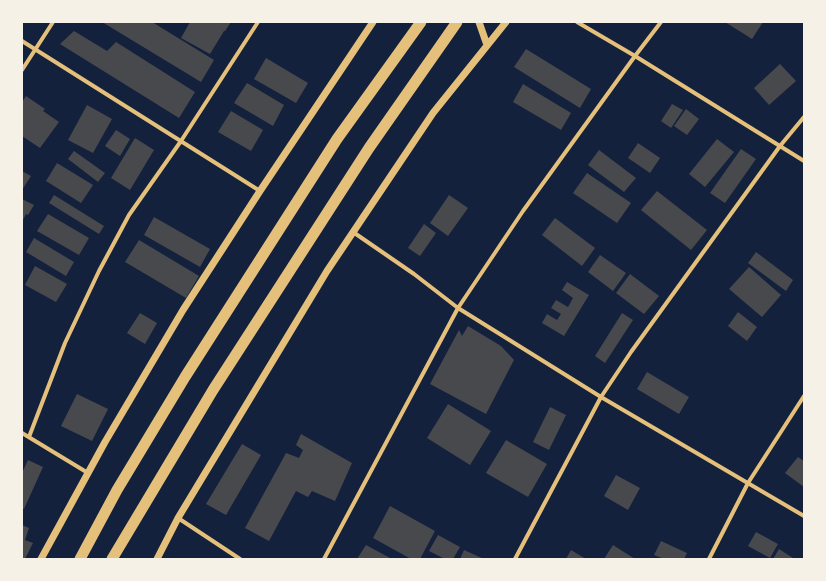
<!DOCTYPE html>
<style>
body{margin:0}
#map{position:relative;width:826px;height:581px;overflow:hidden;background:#14213d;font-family:Arial,sans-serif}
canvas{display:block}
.frame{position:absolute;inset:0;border:23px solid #f6f1e7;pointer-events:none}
</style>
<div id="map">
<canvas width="826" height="581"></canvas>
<div class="frame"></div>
</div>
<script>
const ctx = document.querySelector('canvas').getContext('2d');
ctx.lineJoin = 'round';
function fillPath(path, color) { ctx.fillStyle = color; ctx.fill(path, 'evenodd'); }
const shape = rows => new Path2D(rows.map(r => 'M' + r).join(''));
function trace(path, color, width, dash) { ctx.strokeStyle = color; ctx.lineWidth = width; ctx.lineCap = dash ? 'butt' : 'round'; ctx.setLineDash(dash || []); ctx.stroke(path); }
fillPath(shape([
 [102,22,152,22,214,60,201,82],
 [190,22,231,22,225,31,224,31,210,54,181,38],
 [725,22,763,22,752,39],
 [74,31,107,51,116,42,195,92,179,118,60,44],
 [526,49,591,89,580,108,514,67],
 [266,58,308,83,296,103,254,79],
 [780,64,796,81,769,105,754,88],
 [247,83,284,105,273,126,234,103],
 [523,84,571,113,561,130,513,102],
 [26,96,45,109,43,111,59,122,40,148,22,136,23,133,22,132,22,102],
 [672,104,683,110,671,128,661,121],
 [87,105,112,119,93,153,68,140],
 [686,109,699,119,687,135,674,126],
 [231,111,263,130,251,151,218,132],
 [116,130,130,139,120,156,105,146],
 [135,138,154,150,130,190,111,178],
 [717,139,734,152,705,187,689,174],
 [638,143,660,158,650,173,628,158],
 [741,149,756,159,725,203,710,193],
 [599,150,636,178,624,192,588,165],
 [74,151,105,173,98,182,68,159],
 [57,163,93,185,81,203,46,181],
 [22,171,31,176,22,190],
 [587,173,631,203,617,223,573,193],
 [657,191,707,230,691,250,641,210],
 [54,195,104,226,99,234,49,203],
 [449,195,468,208,448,236,430,223],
 [22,199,34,205,28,215,26,214,22,222],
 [48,214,89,238,79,255,37,231],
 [154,217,210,249,200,267,144,235],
 [555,218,595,248,582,266,542,235],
 [424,224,436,233,420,256,408,248],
 [34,238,74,262,66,276,26,252],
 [139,240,199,276,186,298,125,262],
 [756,252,793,280,786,291,748,263],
 [600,255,626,273,613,291,588,272],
 [35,266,67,284,56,302,25,285],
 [749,267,781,295,762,317,729,289],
 [630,274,659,296,644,314,616,293],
 [567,282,589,295,564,336,542,323,547,314,557,320,561,314,551,308,556,300,568,307,573,298,562,290],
 [738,312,757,327,747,341,728,326],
 [140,313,157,323,145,344,127,333],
 [622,313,633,320,605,363,595,356],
 [468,326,501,346,514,360,486,414,430,384,459,330,462,336],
 [647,372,689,397,679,414,637,389],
 [77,394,108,409,92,441,61,426],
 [448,404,491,431,470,465,427,438],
 [550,407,566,415,549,450,533,442],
 [301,434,352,463,335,501,312,491,308,497,296,491,269,541,245,528,286,453,299,458,303,450,296,445],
 [506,440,547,464,528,497,486,473],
 [242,444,261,455,226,515,206,504],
 [798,457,804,461,804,487,785,473],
 [28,460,43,467,24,509,22,508,22,473],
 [616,475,640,488,628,510,604,496],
 [390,506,435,531,420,559,411,559,373,538],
 [22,525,29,528,25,540,33,543,25,559,22,559],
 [756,532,778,544,770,558,748,546],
 [438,535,460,547,453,559,445,559,429,551],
 [661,541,687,553,684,559,664,559,654,555],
 [366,545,392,559,357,559],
 [613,545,635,559,604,559],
 [779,549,793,558,792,559,773,559],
 [464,550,484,559,460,559],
 [571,550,586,559,566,559]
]), '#48494c');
trace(shape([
 [577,22,635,56,804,161],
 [22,41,260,191],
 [22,70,53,22],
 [353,232,414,274,458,308,601,397,804,516],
 [22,433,88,473],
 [29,437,65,343,99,271,129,215,181,141,258,22],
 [178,518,240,559],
 [324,559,458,308,523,211,635,56,661,22],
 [515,559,601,397,631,352,780,146,804,117],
 [709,559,748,483,804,396]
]), '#e5c07b', 4);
trace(shape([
 [479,22,487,45],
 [41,559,105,442,183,310,260,191,373,22],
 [157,559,178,518,327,271,433,113,506,22]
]), '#e5c07b', 7);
trace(shape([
 [80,559,117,490,185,377,337,139,421,22],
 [112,559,213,390,369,148,457,22]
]), '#e5c07b', 11);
</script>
